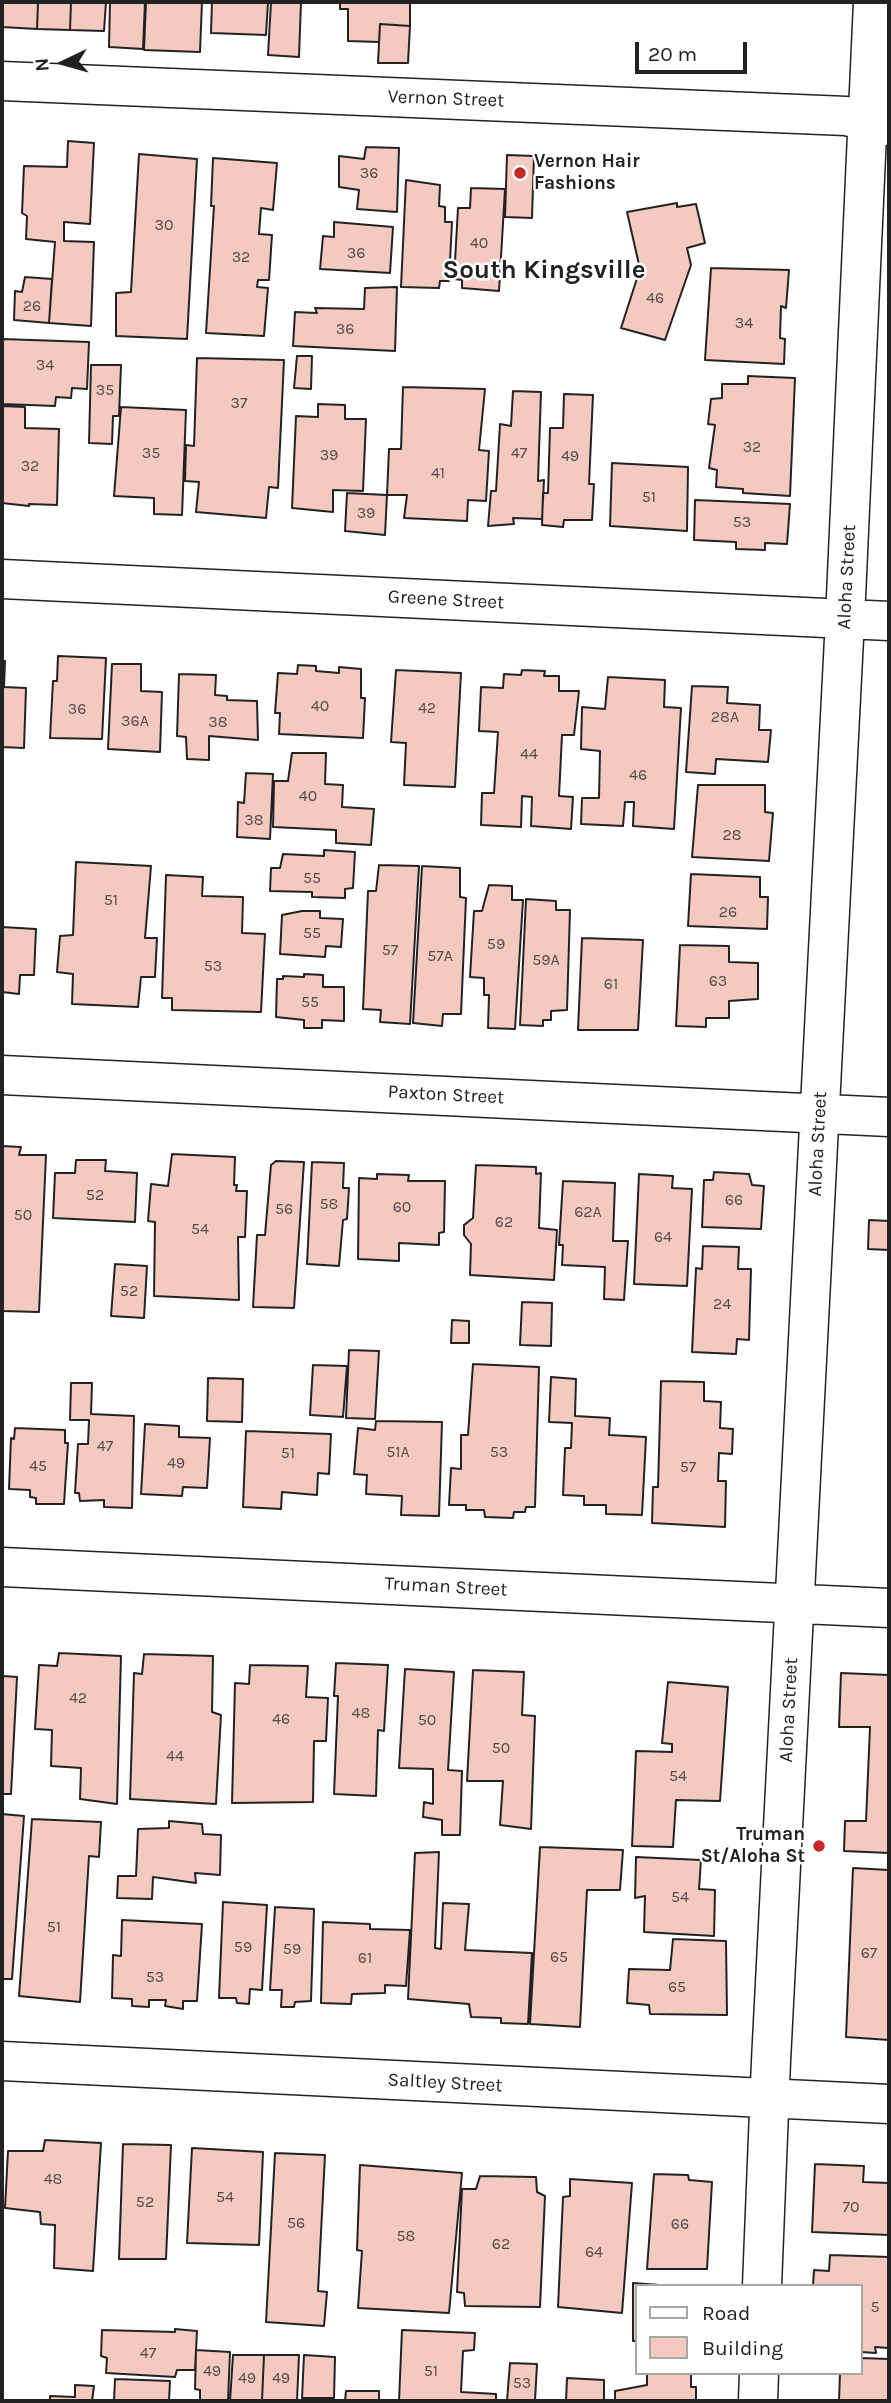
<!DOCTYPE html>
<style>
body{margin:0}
#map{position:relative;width:891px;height:2403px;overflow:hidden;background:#fff;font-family:Karla,sans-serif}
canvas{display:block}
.frame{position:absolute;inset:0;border:4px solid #222;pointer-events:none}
.legend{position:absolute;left:635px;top:2284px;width:228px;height:91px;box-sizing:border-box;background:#fff;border:2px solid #a7a7a7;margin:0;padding:9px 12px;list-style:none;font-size:21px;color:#222}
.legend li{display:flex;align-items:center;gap:14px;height:35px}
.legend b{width:35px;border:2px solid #a7a7a7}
.north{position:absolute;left:28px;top:28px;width:70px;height:70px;-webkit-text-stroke:5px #fff;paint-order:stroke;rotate:265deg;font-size:19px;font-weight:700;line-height:28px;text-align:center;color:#222}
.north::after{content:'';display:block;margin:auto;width:24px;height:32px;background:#222;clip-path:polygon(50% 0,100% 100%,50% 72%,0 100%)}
.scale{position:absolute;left:635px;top:42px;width:112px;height:32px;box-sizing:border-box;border:4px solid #222;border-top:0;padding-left:9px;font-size:21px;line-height:24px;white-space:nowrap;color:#222;-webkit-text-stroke:5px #fff;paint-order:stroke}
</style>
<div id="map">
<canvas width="891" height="2403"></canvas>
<div class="frame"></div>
<ul class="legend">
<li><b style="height:9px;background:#fff"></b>Road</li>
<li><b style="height:19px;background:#f3c9c0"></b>Building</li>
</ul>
<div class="north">N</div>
<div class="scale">20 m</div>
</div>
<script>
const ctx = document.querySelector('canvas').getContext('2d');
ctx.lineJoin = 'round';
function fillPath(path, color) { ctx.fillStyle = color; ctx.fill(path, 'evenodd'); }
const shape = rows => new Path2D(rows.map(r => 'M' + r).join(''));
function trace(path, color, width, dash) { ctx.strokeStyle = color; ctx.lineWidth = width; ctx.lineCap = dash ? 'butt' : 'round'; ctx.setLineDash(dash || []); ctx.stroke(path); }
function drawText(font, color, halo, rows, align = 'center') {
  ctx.font = font + ' Karla,sans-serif'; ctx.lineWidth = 5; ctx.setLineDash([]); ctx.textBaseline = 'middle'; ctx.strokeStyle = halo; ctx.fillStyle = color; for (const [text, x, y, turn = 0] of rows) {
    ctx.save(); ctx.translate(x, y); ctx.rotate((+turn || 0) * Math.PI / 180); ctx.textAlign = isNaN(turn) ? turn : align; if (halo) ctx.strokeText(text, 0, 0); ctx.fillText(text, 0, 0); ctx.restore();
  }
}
const building = shape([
 [3,2,38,2,37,29,2,27,3,2],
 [38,2,71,2,70,30,37,29,38,2],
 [71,2,106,2,104,31,70,30,71,2],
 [110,2,145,2,143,49,109,47,110,2],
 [146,2,202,2,200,52,144,50,146,2],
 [212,2,268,2,266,35,211,33,212,2],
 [271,2,301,2,299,57,268,55,271,2],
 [340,2,410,2,410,26,380,24,379,42,348,41,348,9,340,9,340,2],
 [380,24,410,26,408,63,378,63,380,24],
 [68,141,94,143,90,224,64,222,64,241,94,242,91,326,49,323,55,242,26,239,27,216,22,213,24,166,67,167,68,141],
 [366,147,399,148,397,212,357,209,359,190,339,187,339,156,364,159,366,147],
 [139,154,197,159,187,339,116,336,116,293,131,292,139,154],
 [507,155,534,156,532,218,505,217,507,155],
 [213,158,277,163,273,210,261,208,259,234,272,235,269,280,258,280,257,287,268,288,264,336,206,333,214,206,211,206,213,158],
 [406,180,440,185,439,206,445,207,445,222,452,222,449,281,440,281,439,288,401,287,406,180],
 [471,188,505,189,499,291,462,288,462,280,454,279,458,208,470,208,471,188],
 [677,203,677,207,696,204,705,243,687,248,691,265,665,340,621,328,640,269,627,212,677,203],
 [334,222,393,227,390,273,320,269,323,236,334,237,334,222],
 [711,268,789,270,786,308,781,306,780,338,785,339,784,364,705,360,711,268],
 [25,277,52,279,49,323,14,320,15,291,22,292,25,277],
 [397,287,395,351,293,346,295,312,317,313,315,308,364,309,365,288,397,287],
 [2,339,89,342,87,389,72,388,71,398,56,397,55,406,2,404,2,339],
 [297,356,312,356,311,389,294,388,297,356],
 [197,358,284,360,278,488,269,487,266,518,196,512,199,482,185,481,186,445,194,446,197,358],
 [91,365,121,365,119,416,113,416,112,444,89,443,91,365],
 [748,376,795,378,790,496,743,493,743,489,716,487,717,470,709,468,715,425,708,424,711,399,722,398,722,384,748,384,748,376],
 [403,387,485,389,479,450,489,451,486,501,468,500,467,521,404,518,407,495,387,495,389,449,401,449,403,387],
 [513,391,541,392,538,481,544,480,542,519,513,518,514,524,488,526,491,491,496,491,500,424,511,426,513,391],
 [564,394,593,395,589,484,594,484,592,520,564,520,563,527,542,525,543,493,548,493,550,428,563,428,564,394],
 [318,404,345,405,345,419,366,419,363,491,333,490,333,512,292,508,296,416,318,417,318,404],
 [2,406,25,407,25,428,59,429,57,505,29,504,29,506,2,503,2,406],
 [121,407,186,410,182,515,154,514,154,498,114,496,121,407],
 [612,463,688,467,687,531,610,526,612,463],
 [347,493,387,495,385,535,345,531,347,493],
 [695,500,790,504,787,544,765,543,765,550,736,549,736,542,694,540,695,500],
 [58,656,106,658,102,739,50,738,53,681,57,681,58,656],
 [2,661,5,661,4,687,26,688,24,748,2,747,2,661],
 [112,664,141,664,141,691,162,692,160,752,108,749,112,664],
 [298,665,316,666,316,671,339,673,339,667,361,669,361,698,365,698,363,738,279,734,280,713,275,713,278,673,297,674,298,665],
 [396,670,461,673,455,787,404,785,406,743,391,742,396,670],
 [522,670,545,671,544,676,559,676,559,691,579,691,574,735,562,735,559,796,573,797,571,829,531,826,532,797,522,796,521,827,481,825,482,793,494,793,498,732,479,731,481,687,503,688,504,674,521,675,522,670],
 [179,674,216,675,215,695,227,696,227,700,257,701,258,740,209,736,209,760,187,759,186,737,177,736,179,674],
 [608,677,665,680,664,707,681,708,674,829,633,826,634,802,625,802,623,826,581,824,582,798,599,798,600,751,581,749,582,707,605,709,608,677],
 [692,686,728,687,727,703,760,705,759,730,771,730,768,762,716,759,715,774,686,772,692,686],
 [292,753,326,753,325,784,343,785,342,807,374,809,371,845,336,843,336,830,273,827,274,781,288,781,292,753],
 [246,773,273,774,270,839,237,837,238,802,244,803,246,773],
 [698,785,765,785,765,812,773,813,769,861,692,857,698,785],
 [324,850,355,852,353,888,345,889,345,898,312,897,312,892,270,891,271,868,280,868,283,854,324,856,324,850],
 [76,862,151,866,145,938,157,938,155,977,141,977,138,1007,72,1004,73,974,57,972,60,936,73,935,76,862],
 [379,865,419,866,410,1024,380,1022,381,1010,363,1009,368,891,376,891,379,865],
 [422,866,460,868,460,897,466,898,461,1014,443,1014,442,1026,413,1023,422,866],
 [691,874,760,877,760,897,768,897,767,929,688,926,691,874],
 [166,875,203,877,202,896,243,897,242,933,265,934,261,1012,172,1010,172,998,162,998,166,875],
 [489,885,512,886,512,900,523,900,515,1029,488,1028,489,995,484,995,484,978,470,977,474,911,482,911,489,885],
 [526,899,556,901,556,910,570,910,567,1010,551,1011,551,1020,543,1020,543,1026,520,1025,526,899],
 [302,911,320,911,320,918,343,919,341,947,326,946,325,957,280,954,282,915,302,911],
 [2,927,36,929,34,975,20,975,19,994,2,992,2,927],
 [582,938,643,940,638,1030,578,1030,582,938],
 [680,945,729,946,729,962,758,963,758,999,729,1001,729,1018,706,1018,706,1027,676,1026,680,945],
 [304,974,323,975,323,987,344,987,344,1021,322,1020,322,1028,304,1028,304,1020,276,1017,277,979,283,979,283,976,304,977,304,974],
 [2,1146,21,1147,19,1155,46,1155,39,1312,2,1311,2,1146],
 [172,1154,235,1157,234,1185,237,1185,236,1191,247,1191,245,1237,238,1237,239,1300,154,1296,155,1222,148,1221,151,1184,168,1186,172,1154],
 [76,1160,106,1160,105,1171,137,1173,135,1222,53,1218,55,1173,75,1173,76,1160],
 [276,1161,304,1162,294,1308,253,1307,257,1235,265,1235,271,1165,276,1161],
 [312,1162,344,1163,343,1188,349,1188,347,1219,343,1220,339,1266,307,1264,312,1162],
 [476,1165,536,1167,536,1174,541,1173,539,1228,557,1230,554,1280,470,1275,471,1244,464,1235,464,1225,473,1218,476,1165],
 [714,1172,749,1174,752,1185,764,1186,761,1229,702,1227,704,1180,713,1180,714,1172],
 [377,1174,409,1175,408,1181,445,1181,444,1232,439,1233,439,1245,399,1243,399,1261,358,1259,359,1178,377,1179,377,1174],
 [639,1174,673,1176,672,1188,692,1189,687,1286,634,1284,639,1174],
 [563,1181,615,1183,613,1241,628,1241,624,1300,604,1299,605,1267,562,1265,563,1245,559,1245,563,1181],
 [869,1220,889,1221,889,1250,868,1249,869,1220],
 [703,1246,739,1247,738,1269,751,1269,749,1340,737,1339,736,1354,692,1352,696,1268,702,1269,703,1246],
 [115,1264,147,1266,144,1318,111,1316,115,1264],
 [522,1302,552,1303,551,1346,520,1345,522,1302],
 [452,1320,469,1321,469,1343,451,1343,452,1320],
 [349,1350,379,1351,375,1419,346,1418,349,1350],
 [473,1364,539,1367,535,1507,526,1507,525,1512,514,1512,513,1518,485,1517,484,1510,466,1510,466,1505,449,1505,451,1468,461,1469,461,1435,468,1435,473,1364],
 [313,1365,347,1366,343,1417,310,1415,313,1365],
 [551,1377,576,1379,575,1416,610,1418,609,1435,646,1437,642,1515,606,1514,606,1505,584,1505,584,1496,563,1495,565,1448,571,1448,572,1423,549,1422,551,1377],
 [208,1378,243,1379,242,1422,207,1421,208,1378],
 [661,1381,704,1382,704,1401,721,1402,720,1428,733,1429,732,1454,719,1453,718,1481,726,1481,725,1527,652,1523,653,1487,658,1487,661,1381],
 [71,1383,92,1383,91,1414,134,1416,132,1508,104,1507,104,1500,80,1501,79,1493,75,1493,78,1444,88,1444,89,1420,70,1420,71,1383],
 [376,1421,442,1422,439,1516,401,1515,402,1496,366,1494,367,1475,354,1474,358,1428,375,1430,376,1421],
 [145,1424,179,1426,179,1437,210,1438,207,1488,183,1487,182,1496,141,1494,145,1424],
 [15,1428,65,1430,65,1443,68,1443,64,1504,36,1504,36,1498,30,1497,30,1490,9,1489,11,1438,14,1439,15,1428],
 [246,1431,331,1434,329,1474,318,1473,317,1495,282,1492,281,1509,243,1507,246,1431],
 [2,1652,3,1676,17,1677,11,1794,2,1794,2,1652],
 [59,1653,121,1656,117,1804,80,1799,81,1768,51,1766,52,1730,35,1729,39,1665,57,1666,59,1653],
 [144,1654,213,1656,212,1712,221,1715,216,1804,130,1799,134,1673,142,1674,144,1654],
 [336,1663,388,1665,384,1731,378,1730,376,1796,334,1794,338,1696,334,1696,336,1663],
 [250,1665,308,1666,306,1697,328,1698,326,1741,314,1741,313,1802,232,1803,235,1683,249,1684,250,1665],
 [405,1669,454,1672,448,1770,462,1771,460,1835,442,1835,442,1820,423,1817,424,1802,433,1804,433,1769,399,1768,405,1669],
 [473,1670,524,1672,522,1715,535,1716,531,1829,500,1825,503,1781,467,1781,473,1670],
 [841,1673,889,1675,889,1853,844,1851,845,1821,866,1821,870,1727,839,1727,841,1673],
 [668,1682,728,1687,720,1801,676,1800,673,1847,632,1846,636,1751,672,1752,672,1744,662,1743,668,1682],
 [2,1814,24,1816,12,1979,2,1979,2,1814],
 [32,1819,101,1822,99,1857,89,1856,80,2002,19,1996,32,1819],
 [169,1821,202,1824,203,1834,221,1835,220,1875,195,1873,196,1883,153,1877,152,1899,117,1898,118,1876,136,1876,138,1829,169,1828,169,1821],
 [540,1847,623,1850,620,1890,587,1890,580,2027,530,2024,540,1847],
 [439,1852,435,1948,441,1949,443,1903,469,1904,465,1950,532,1953,528,2024,501,2023,501,2018,471,2017,469,2004,408,1999,415,1853,439,1852],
 [636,1857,701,1860,699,1889,715,1890,714,1936,644,1932,645,1896,635,1898,636,1857],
 [853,1868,889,1870,889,2040,846,2037,853,1868],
 [223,1902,267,1905,262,1990,250,1989,249,2004,237,2003,236,1998,219,1998,223,1902],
 [275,1907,314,1909,311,2001,295,2002,294,2007,281,2007,282,1990,270,1990,275,1907],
 [122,1920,202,1924,197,2001,183,2001,183,2009,165,2006,166,2000,149,2000,149,2007,132,2006,132,1999,112,1998,113,1955,121,1956,122,1920],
 [323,1922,370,1924,370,1929,410,1930,406,1986,385,1985,385,1993,352,1994,351,2004,321,2003,323,1922],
 [673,1939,726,1941,727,2015,650,2014,649,2005,627,2003,629,1969,670,1970,673,1939],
 [45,2140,101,2143,93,2271,54,2268,55,2225,41,2224,40,2212,5,2208,8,2151,43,2151,45,2140],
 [123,2144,171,2145,166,2259,119,2259,123,2144],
 [192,2148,263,2152,259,2245,187,2243,192,2148],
 [275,2153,325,2155,318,2291,327,2292,324,2326,266,2322,275,2153],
 [815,2164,864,2166,863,2182,889,2183,889,2235,812,2232,815,2164],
 [360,2165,462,2173,449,2313,358,2308,362,2251,357,2250,360,2165],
 [654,2174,688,2175,689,2180,712,2182,707,2269,647,2269,654,2174],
 [480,2176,536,2177,537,2192,545,2196,540,2307,465,2306,464,2293,457,2292,462,2189,476,2189,480,2176],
 [570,2179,632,2183,622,2313,558,2307,563,2197,570,2196,570,2179],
 [830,2255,889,2257,888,2348,875,2347,876,2353,861,2352,861,2286,813,2286,814,2270,829,2271,830,2255],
 [633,2283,673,2286,637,2286,637,2341,633,2341,633,2283],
 [175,2329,197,2331,195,2370,177,2370,175,2377,106,2373,107,2358,101,2356,102,2330,175,2332,175,2329],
 [402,2330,475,2333,474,2350,463,2351,461,2392,496,2394,496,2401,399,2401,402,2330],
 [196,2350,230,2352,228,2401,200,2401,200,2390,195,2389,196,2350],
 [233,2355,264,2355,262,2401,230,2401,233,2355],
 [264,2355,299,2355,297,2401,262,2401,264,2355],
 [304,2355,335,2357,334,2398,302,2398,304,2355],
 [861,2358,889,2359,889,2401,839,2401,840,2373,861,2373,861,2358],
 [510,2363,537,2364,535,2401,507,2401,510,2363],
 [647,2373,691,2373,691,2387,696,2387,696,2401,615,2401,615,2391,647,2385,647,2373],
 [567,2378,604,2380,604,2401,566,2401,567,2378],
 [115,2379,170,2381,169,2401,114,2401,115,2379],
 [75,2385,94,2386,92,2401,50,2401,50,2396,75,2397,75,2385],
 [346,2391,379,2391,379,2401,345,2401,346,2391]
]);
fillPath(building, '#f3c9c0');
trace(building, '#222', 2);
const minor = shape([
 [2,81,846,116,889,126],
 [2,579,889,621],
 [2,1075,889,1117],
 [2,1567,889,1608],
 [2,2061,889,2104],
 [762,2286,771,2061,845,619,873,2],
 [758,2401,759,2373]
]);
trace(minor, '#222', 41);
trace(minor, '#fff', 38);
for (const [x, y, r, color] of [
 [520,173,7,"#c62828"],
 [819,1846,7,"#c62828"]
]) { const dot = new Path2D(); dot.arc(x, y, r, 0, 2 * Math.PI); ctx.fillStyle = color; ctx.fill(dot); trace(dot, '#fff', 2.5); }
drawText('16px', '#564c4a', null, [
 ["36",369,173],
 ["30",164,225],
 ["40",479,243],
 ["36",356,253],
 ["32",241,257],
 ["46",655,298],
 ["26",32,306],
 ["34",744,323],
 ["36",345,329],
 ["34",45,365],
 ["35",105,390],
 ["37",239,403],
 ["32",752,447],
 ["35",151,453],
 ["47",519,453],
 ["39",329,455],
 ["49",570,456],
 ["32",30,466],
 ["41",438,473],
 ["51",649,497],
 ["39",366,513],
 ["53",742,522],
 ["40",320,706],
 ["42",427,708],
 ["36",77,709],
 ["28A",725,717],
 ["36A",135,721],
 ["38",218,722],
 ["44",529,754],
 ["46",638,775],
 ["40",308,796],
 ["38",254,820],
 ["28",732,835],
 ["55",312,878],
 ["51",111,900],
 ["26",728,912],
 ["55",312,933],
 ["59",496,944],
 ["57",390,950],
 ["57A",440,956],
 ["59A",546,960],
 ["53",213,966],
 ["63",718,981],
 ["61",611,984],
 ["55",310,1002],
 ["52",95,1195],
 ["66",734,1200],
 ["58",329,1204],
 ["60",402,1207],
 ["56",284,1209],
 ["62A",588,1212],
 ["50",23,1215],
 ["62",504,1222],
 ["54",200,1229],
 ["64",663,1237],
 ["52",129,1291],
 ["24",722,1304],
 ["47",105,1446],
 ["51A",398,1452],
 ["53",499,1452],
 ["51",288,1453],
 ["49",176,1463],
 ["45",38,1466],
 ["57",688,1467],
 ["42",78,1698],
 ["48",361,1713],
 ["46",281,1719],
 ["50",427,1720],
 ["50",501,1748],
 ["44",175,1756],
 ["54",678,1776],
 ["54",680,1897],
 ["51",54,1927],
 ["59",243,1947],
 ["59",292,1949],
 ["67",869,1953],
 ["65",559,1957],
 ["61",365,1958],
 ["53",155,1977],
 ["65",677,1987],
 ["48",53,2179],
 ["54",225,2197],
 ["52",145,2202],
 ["70",851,2207],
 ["56",296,2223],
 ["66",680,2224],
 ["58",406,2236],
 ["62",501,2244],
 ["64",594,2252],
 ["5",875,2307],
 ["47",148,2353],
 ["49",212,2371],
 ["51",431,2371],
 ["49",247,2378],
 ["49",281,2378],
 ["53",522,2383]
]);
drawText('19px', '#222', '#fff', [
 ["Vernon Street",446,99,2],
 ["Aloha Street",847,577,-87],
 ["Greene Street",446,600,3],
 ["Paxton Street",446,1095,3],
 ["Aloha Street",818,1144,-87],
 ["Truman Street",446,1587,3],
 ["Aloha Street",789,1710,-87],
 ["Saltley Street",445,2083,3]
]);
drawText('bold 19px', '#222', '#fff', [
 ["Vernon Hair",534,162],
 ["Fashions",534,184],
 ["Truman",805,1835,"right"],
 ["St/Aloha St",805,1857,"right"]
], 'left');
drawText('bold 26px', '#222', '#fff', [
 ["South Kingsville",544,271]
]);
</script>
